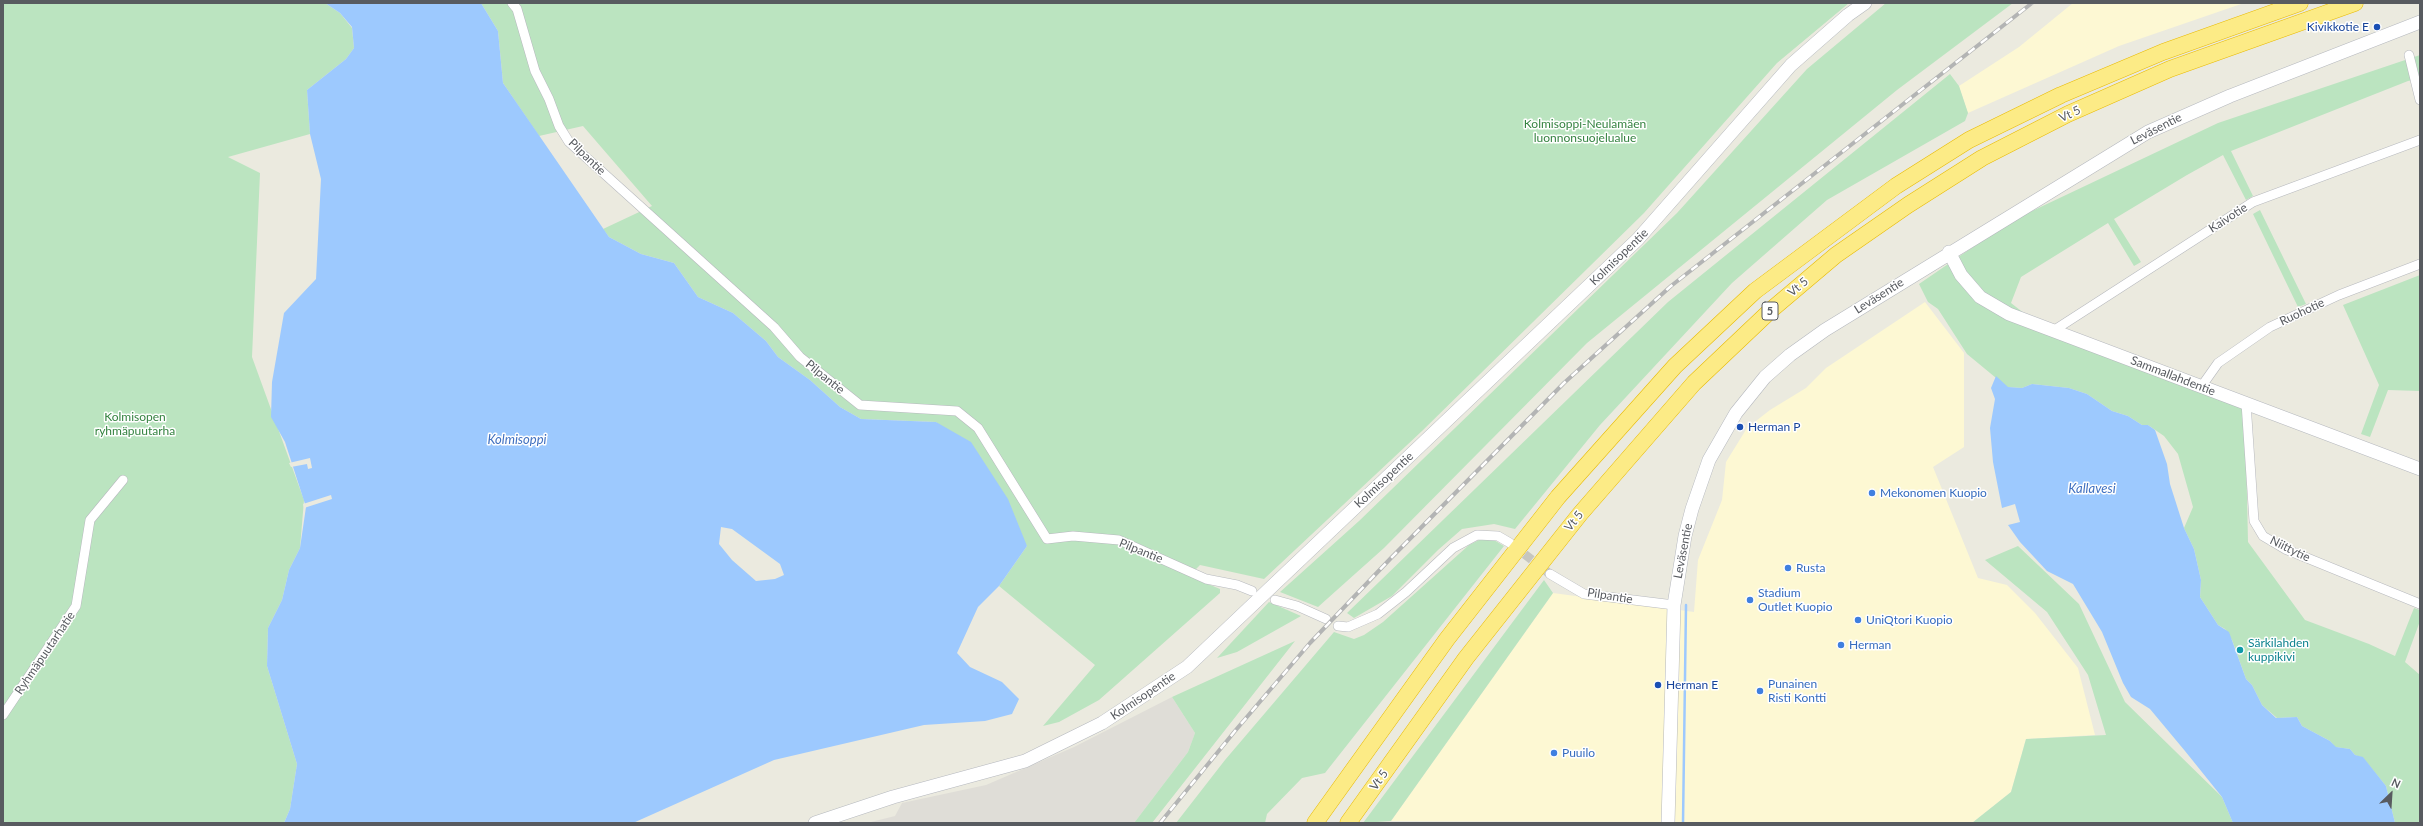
<!DOCTYPE html>
<meta charset="utf-8">
<style>
body{margin:0}
#map{position:relative;width:2423px;height:826px;overflow:hidden;background:#ebeadf;font-family:Lato,sans-serif}
canvas{display:block}
.frame{position:absolute;inset:0;border:4px solid #585b60;pointer-events:none}
.north{position:absolute;left:2371px;top:774px;width:40px;height:40px;-webkit-text-stroke:3px #fff;paint-order:stroke;rotate:25deg;font-size:11px;font-weight:700;line-height:16px;text-align:center;color:#585b60}
.north::after{content:'';display:block;margin:auto;width:14px;height:18px;background:#585b60;clip-path:polygon(50% 0,100% 100%,50% 72%,0 100%)}
</style>
<div id="map">
<canvas width="2423" height="826"></canvas>
<div class="frame"></div>
<div class="north">N</div>
</div>
<script>
const ctx = document.querySelector('canvas').getContext('2d');
ctx.lineJoin = 'round';
function fillPath(path, color) { ctx.fillStyle = color; ctx.fill(path, 'evenodd'); }
const shape = rows => new Path2D(rows.map(r => 'M' + r).join(''));
function trace(path, color, width, dash) { ctx.strokeStyle = color; ctx.lineWidth = width; ctx.lineCap = dash ? 'butt' : 'round'; ctx.setLineDash(dash || []); ctx.stroke(path); }
function drawText(font, color, halo, rows, align = 'center') {
  ctx.font = font + ' Lato,sans-serif'; ctx.lineWidth = 3; ctx.setLineDash([]); ctx.textBaseline = 'middle'; ctx.strokeStyle = halo; ctx.fillStyle = color; for (const [text, x, y, turn = 0] of rows) {
    ctx.save(); ctx.translate(x, y); ctx.rotate((+turn || 0) * Math.PI / 180); ctx.textAlign = isNaN(turn) ? turn : align; if (halo) ctx.strokeText(text, 0, 0); ctx.fillText(text, 0, 0); ctx.restore();
  }
}
fillPath(shape([
 [2073,3,2244,3,2119,46,1968,113,1959,86,2019,47],
 [1925,302,1964,353,1964,447,1933,467,1978,578,2007,585,2035,613,2078,668,2095,735,2026,739,2011,792,1972,823,1391,821,1553,593,1694,612,1698,560,1722,500,1726,462,1747,428,1770,410,1806,388,1826,368]
]), '#fdf8d3');
fillPath(shape([
 [1172,697,1195,733,1188,752,1134,823,867,823,895,816,902,803,986,785,1074,747]
]), '#dfddd7');
fillPath(shape([
 [3,3,325,3,340,13,352,28,354,48,346,59,307,90,310,134,228,157,260,173,252,357,304,500,300,548,289,570,282,600,268,628,267,666,297,764,290,809,284,823,3,823],
 [481,3,1849,3,1777,63,1644,213,1422,431,1264,579,1200,565,1189,576,1220,589,1220,593,1099,700,1059,722,1043,726,1095,665,999,586,1027,546,936,422,861,419,840,407,810,380,778,357,766,341,733,313,698,297,674,263,641,254,609,237,603,229,652,206,583,126,539,136,503,83,498,31],
 [1886,3,2013,3,1897,90,1587,343,1384,548,1318,607,1280,592,1359,521,1677,213,1807,69],
 [2420,55,2420,79,2408,81,2231,151,2253,196,2246,200,2223,155,2187,175,2114,219,2141,262,2134,266,2108,223,2021,277,2011,303,2053,336,2245,405,2248,542,2305,620,2369,644,2395,656,2414,608,2420,610,2420,621,2405,662,2420,675,2420,823,2395,823,2386,786,2363,758,2355,755,2350,749,2335,747,2330,741,2302,726,2297,717,2277,718,2262,705,2252,685,2246,679,2232,640,2225,629,2218,625,2200,597,2201,580,2194,549,2184,528,2193,507,2178,454,2164,436,2148,425,2142,425,2128,416,2112,411,2087,394,2069,388,2032,384,2022,388,2007,387,1967,354,1938,309,1928,302,1919,284,2011,221,2218,123],
 [1950,74,1959,86,1968,113,1965,121,1827,200,1732,283,1600,425,1515,529,1494,524,1462,529,1438,550,1392,596,1354,618,1347,613,1668,302],
 [2260,210,2306,304,2298,307,2253,214],
 [2420,275,2420,391,2388,390,2370,437,2361,434,2379,385,2343,305],
 [1481,539,1494,540,1504,546,1325,773,1302,778,1267,814,1265,823,1176,823,1225,760,1334,632,1354,639,1364,635,1383,622,1469,545],
 [2018,546,2079,604,2125,702,2222,797,2233,823,1972,823,2011,792,2026,739,2106,735,2088,675,2047,612,1985,560],
 [1544,580,1553,593,1391,821,1363,823],
 [1269,602,1301,616,1237,652,1217,658],
 [1295,641,1152,823,1134,823,1188,752,1195,733,1172,697]
]), '#bbe4c0');
fillPath(shape([
 [325,3,481,3,498,31,503,83,609,237,641,254,674,263,698,297,733,313,766,341,778,357,810,380,840,407,861,419,936,422,971,442,1008,499,1027,546,999,586,978,607,957,653,970,667,1002,682,1019,699,1012,714,985,721,924,725,774,760,633,823,284,823,290,809,297,764,267,666,268,628,282,600,289,570,300,548,306,507,285,442,271,417,272,382,284,313,316,279,321,179,310,134,307,90,346,59,354,48,352,27,340,13],
 [721,527,732,529,780,564,784,575,775,579,756,581,732,560,719,544],
 [1996,376,2008,387,2022,388,2032,384,2069,388,2087,394,2112,411,2128,416,2142,425,2148,425,2155,430,2167,464,2170,484,2184,528,2194,549,2201,580,2200,597,2218,625,2229,632,2246,679,2252,685,2262,705,2276,718,2297,717,2302,726,2330,741,2336,747,2350,749,2355,755,2363,757,2386,786,2395,823,2233,823,2222,797,2185,751,2150,709,2131,697,2123,683,2102,632,2073,584,2047,571,2020,542,2008,525,2020,522,2015,504,2002,508,1993,462,1990,428,1995,399,1991,388]
]), '#9dc9fe');
fillPath(shape([
 [310,458,312,468,308,469,307,464,291,467,289,463],
 [331,495,332,499,304,508,303,504]
]), '#ebeadf');
trace(shape([
 [1683,823,1686,605]
]), '#9dc9fe', 2.5);
trace(shape([
 [1514,546,1550,574]
]), '#c6c6bf', 9, [9, 4.5]);
const street = shape([
 [512,3,517,9,535,71,549,99,559,126,569,142,774,327,800,357,860,405,957,411,978,428,1047,539,1073,536,1119,540,1206,579,1237,585,1252,591],
 [2409,55,2420,100],
 [2053,331,2253,202,2420,140],
 [2201,387,2218,363,2270,327,2339,295,2420,264],
 [2246,403,2254,521,2263,536,2285,549,2420,604],
 [1550,574,1584,594,1674,605],
 [1275,600,1297,606,1326,619],
 [1338,626,1348,627,1378,614,1406,592,1453,548,1477,535,1498,536,1510,543],
 [3,715,76,606,90,520,123,480]
]);
const secondary = shape([
 [1949,252,1961,275,1980,297,2009,314,2420,469],
 [815,823,893,797,1025,761,1102,723,1187,667,1638,239,1791,65,1848,15,1865,3],
 [1668,823,1674,605,1685,536,1692,509,1709,460,1736,413,1765,377,1790,355,1825,330,2148,132,2230,96,2420,22]
]);
const highway = shape([
 [1315,823,1447,639,1558,497,1675,366,1755,291,1896,186,1969,140,2061,95,2163,52,2300,3],
 [1348,823,1466,658,1580,514,1694,383,1771,310,1836,255,1908,205,1982,158,2068,114,2170,69,2355,3]
]);
trace(street, '#b7b9be', 10);
trace(secondary, '#b5b8be', 14);
trace(highway, '#e8ba02', 17);
trace(street, '#fff', 9);
trace(secondary, '#fff', 13);
trace(highway, '#fceb86', 16);
const rail = shape([
 [1160,823,1235,731,1310,643,1391,558,1564,383,1671,286,2032,3]
]);
trace(rail, '#b3b4b4', 4);
trace(rail, '#fff', 2.5, [8]);
for (const [x, y, r, color] of [
 [2377,27,4,"#1a4fb4"],
 [1740,427,4,"#1a4fb4"],
 [1872,493,4,"#3f7fe0"],
 [1788,568,4,"#3f7fe0"],
 [1750,600,4,"#3f7fe0"],
 [1858,620,4,"#3f7fe0"],
 [1841,645,4,"#3f7fe0"],
 [2240,650,4,"#0f9aa8"],
 [1658,685,4,"#1a4fb4"],
 [1760,691,4,"#3f7fe0"],
 [1554,753,4,"#3f7fe0"]
]) { const dot = new Path2D(); dot.arc(x, y, r, 0, 2 * Math.PI); ctx.fillStyle = color; ctx.fill(dot); trace(dot, '#fff', 1.5); }
for (const [x, y, w] of [
 [1770,311,16]
]) { const box = new Path2D(); box.roundRect(x - w / 2, y - 9, w, 18, 3); ctx.fillStyle = '#fff'; ctx.fill(box); trace(box, '#585b60', 1); }
drawText('bold 11px', '#585b60', null, [
 ["5",1770,311]
]);
drawText('12px', '#164399', '#fff', [
 ["Kivikkotie E",2369,27,"right"],
 ["Herman P",1748,427],
 ["Herman E",1666,685]
], 'left');
drawText('12px', '#585b60', '#fff', [
 ["Vt 5",2070,114,-25],
 ["Leväsentie",2156,129,-27],
 ["Pilpantie",587,157,44],
 ["Kaivotie",2228,218,-33],
 ["Kolmisopentie",1619,257,-44],
 ["Vt 5",1798,287,-40],
 ["Leväsentie",1879,296,-32],
 ["Ruohotie",2302,312,-25],
 ["Sammallahdentie",2173,376,21],
 ["Pilpantie",825,377,39],
 ["Kolmisopentie",1384,480,-43],
 ["Vt 5",1574,521,-51],
 ["Niittytie",2290,549,26],
 ["Pilpantie",1141,551,22],
 ["Leväsentie",1683,551,-79],
 ["Pilpantie",1610,596,9],
 ["Ryhmäpuutarhatie",45,653,-56],
 ["Kolmisopentie",1143,696,-34],
 ["Vt 5",1379,780,-54]
]);
drawText('12px', '#358341', '#fff', [
 ["Kolmisoppi-Neulamäen",1585,124],
 ["luonnonsuojelualue",1585,138],
 ["Kolmisopen",135,417],
 ["ryhmäpuutarha",135,431]
]);
drawText('12px', '#366cbe', '#fff', [
 ["Mekonomen Kuopio",1880,493],
 ["Rusta",1796,568],
 ["Stadium",1758,593],
 ["Outlet Kuopio",1758,607],
 ["UniQtori Kuopio",1866,620],
 ["Herman",1849,645],
 ["Punainen",1768,684],
 ["Risti Kontti",1768,698],
 ["Puuilo",1562,753]
], 'left');
drawText('12px', '#0d838f', '#fff', [
 ["Särkilahden",2248,643],
 ["kuppikivi",2248,657]
], 'left');
drawText('italic 13px', '#4070c0', '#fff', [
 ["Kolmisoppi",517,440],
 ["Kallavesi",2092,489]
]);
</script>
